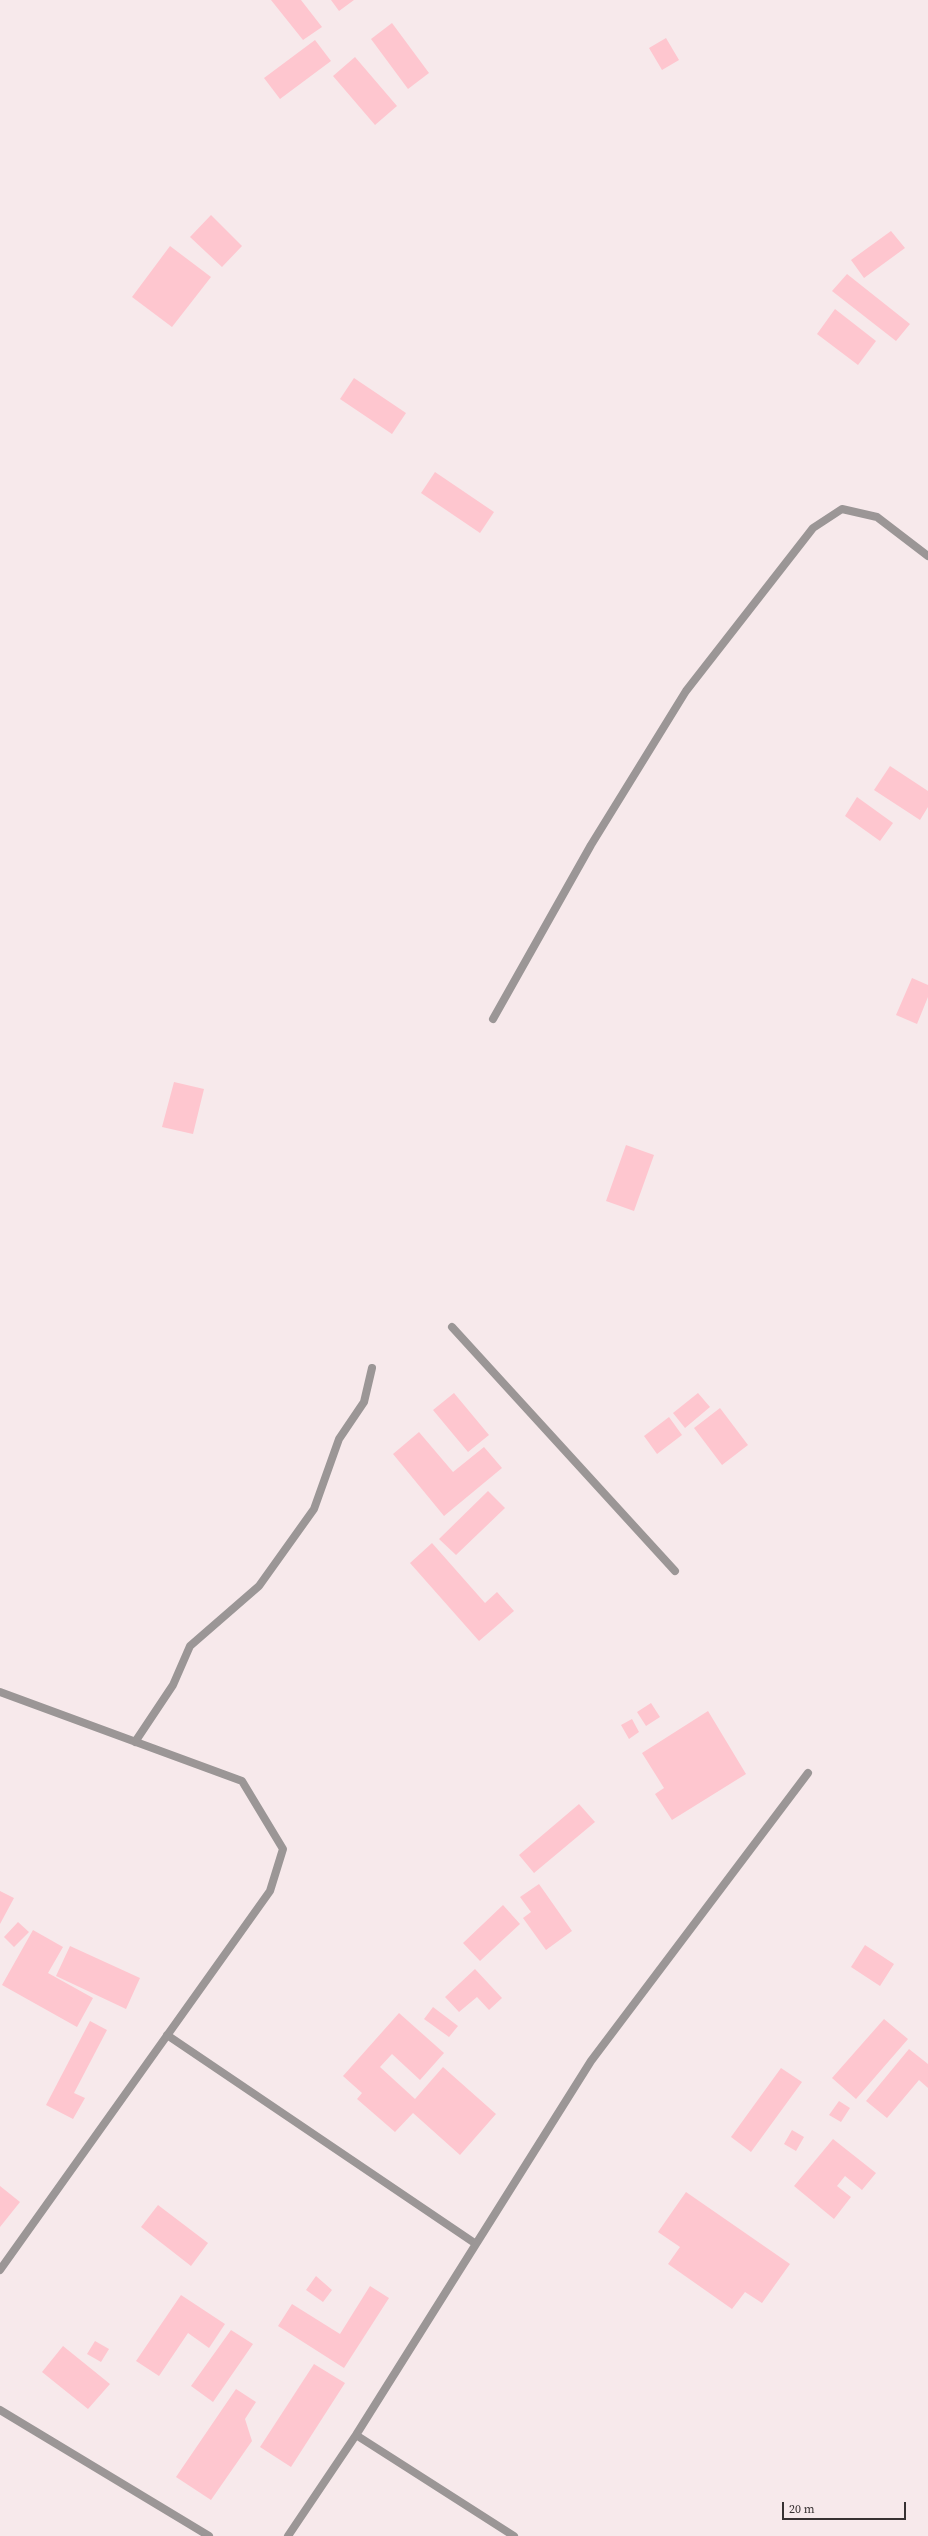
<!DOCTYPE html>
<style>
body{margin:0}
#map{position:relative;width:928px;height:2536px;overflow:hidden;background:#f7e9eb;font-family:"Source Serif 4",serif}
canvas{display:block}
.scale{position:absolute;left:782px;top:2502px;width:124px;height:18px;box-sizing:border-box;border:2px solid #373132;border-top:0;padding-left:5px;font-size:12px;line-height:14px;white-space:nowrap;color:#373132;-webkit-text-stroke:3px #f7e9eb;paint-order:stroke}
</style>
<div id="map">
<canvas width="928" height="2536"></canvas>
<div class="scale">20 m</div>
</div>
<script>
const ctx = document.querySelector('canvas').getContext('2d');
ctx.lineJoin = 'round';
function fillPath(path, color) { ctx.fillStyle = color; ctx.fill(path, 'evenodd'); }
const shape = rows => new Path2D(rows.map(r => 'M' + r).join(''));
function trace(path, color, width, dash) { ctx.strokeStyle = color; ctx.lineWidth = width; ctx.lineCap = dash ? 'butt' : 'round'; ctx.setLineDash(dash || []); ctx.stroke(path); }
fillPath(shape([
 [271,0,301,0,322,27,303,40],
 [331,0,354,0,339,11],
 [392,23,429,73,408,89,371,39],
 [666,38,679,60,662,70,649,48],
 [315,40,331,61,280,99,264,78],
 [355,57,397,106,375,125,333,76],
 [211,215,242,246,222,267,190,237],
 [891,231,905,248,864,278,851,260],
 [170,246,211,277,172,327,132,297],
 [847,274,910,324,896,341,832,291],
 [835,309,876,341,858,365,817,334],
 [354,378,406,413,392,434,340,399],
 [435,472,494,512,480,533,421,493],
 [890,766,928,791,928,807,920,820,874,790],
 [857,797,893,823,880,841,845,816],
 [912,978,928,985,928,997,917,1024,896,1015],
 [174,1082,204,1089,193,1134,162,1127],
 [626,1145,654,1155,634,1211,606,1201],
 [454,1393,489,1435,468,1452,433,1410],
 [698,1393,710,1407,685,1428,673,1413],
 [720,1408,748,1445,722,1465,694,1428],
 [669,1417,682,1435,657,1454,644,1436],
 [419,1432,453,1472,484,1447,502,1468,444,1516,393,1454],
 [488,1491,505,1508,456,1555,439,1539],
 [432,1543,485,1603,497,1592,514,1611,479,1641,410,1563],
 [651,1703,660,1717,646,1726,637,1712],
 [708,1711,746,1774,672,1820,655,1794,664,1788,642,1753],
 [632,1719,639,1732,629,1739,621,1725],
 [579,1804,595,1822,534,1873,519,1855],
 [539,1884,572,1931,546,1950,523,1918,531,1912,520,1897],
 [0,1891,14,1898,0,1924],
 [503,1905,520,1924,480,1961,463,1943],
 [18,1922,29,1932,14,1947,4,1937],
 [33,1930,63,1947,48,1973,93,1998,77,2027,2,1985],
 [865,1945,894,1964,880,1986,851,1967],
 [70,1946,140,1978,126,2009,56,1976],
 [475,1969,502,1998,489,2010,477,1997,459,2012,445,1997],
 [433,2007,458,2026,449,2037,424,2019],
 [399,2013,444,2053,420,2080,392,2054,380,2067,415,2099,443,2067,496,2114,460,2155,413,2113,395,2132,357,2099,362,2093,343,2076],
 [884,2019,908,2039,856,2099,832,2078],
 [90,2021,107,2030,74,2093,85,2098,73,2119,46,2105],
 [909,2049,928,2064,928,2088,919,2080,887,2118,866,2101],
 [781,2068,802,2082,751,2152,731,2137],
 [839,2101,850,2108,841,2122,829,2115],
 [792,2130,804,2137,796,2151,784,2144],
 [833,2139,876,2173,862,2190,845,2176,837,2186,851,2197,834,2219,794,2186],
 [0,2186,20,2202,0,2227],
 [686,2192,790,2264,762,2303,745,2292,732,2309,668,2264,680,2247,658,2232],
 [158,2205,208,2243,191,2266,141,2227],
 [316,2276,332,2290,323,2302,306,2290],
 [370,2286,389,2298,344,2368,278,2326,292,2304,340,2334],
 [181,2295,225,2324,209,2348,188,2333,159,2376,136,2361],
 [231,2330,253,2344,213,2402,191,2386],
 [95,2341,109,2349,101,2362,87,2354],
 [63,2346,110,2384,88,2409,42,2372],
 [314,2364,345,2383,291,2467,260,2447],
 [236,2389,256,2402,245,2419,252,2441,211,2500,176,2477]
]), '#fec6cf');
trace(shape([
 [493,1019,591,845,686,691,813,528,842,509,877,517,928,556],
 [452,1327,675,1571],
 [0,1692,242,1781,283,1849,270,1891,0,2270],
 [135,1742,173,1685,190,1646,259,1586,314,1509,339,1439,364,1402,372,1368],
 [167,2035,476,2244],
 [0,2410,209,2536],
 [356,2435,514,2536],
 [288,2536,356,2435,591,2061,808,1773]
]), '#9b9696', 8);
</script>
